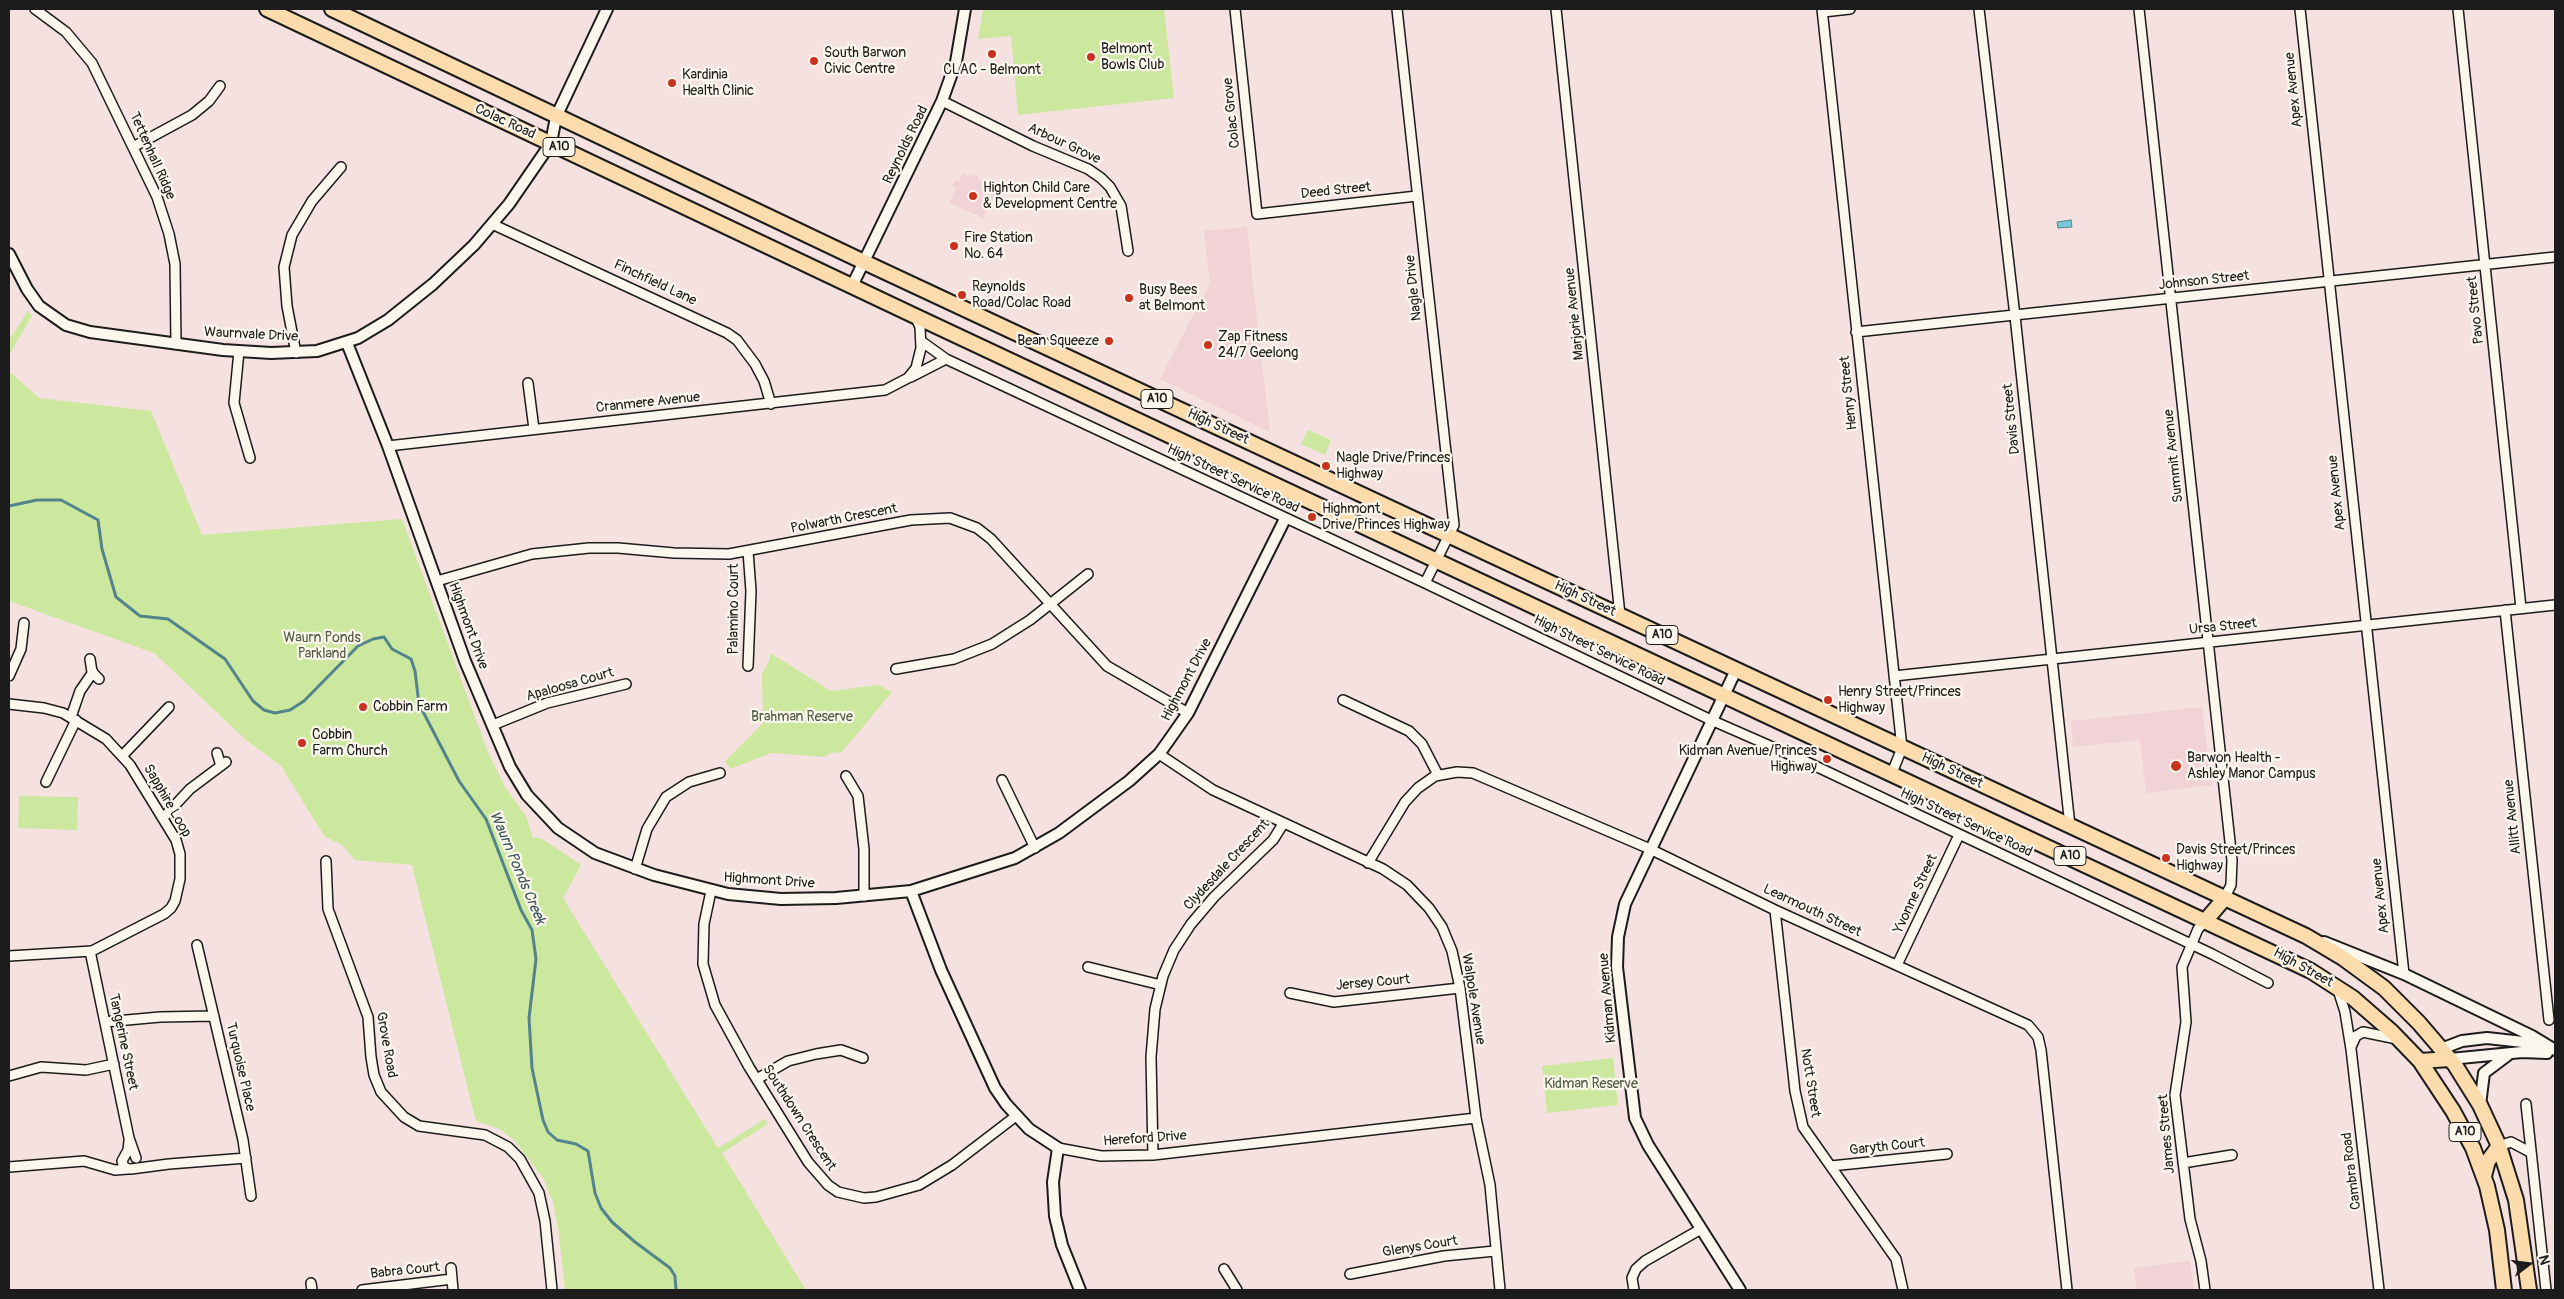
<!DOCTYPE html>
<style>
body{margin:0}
#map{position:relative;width:2564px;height:1299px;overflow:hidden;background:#f5e1df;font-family:Pangolin,sans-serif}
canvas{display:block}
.frame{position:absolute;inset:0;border:10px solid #1c1c1c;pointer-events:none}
.north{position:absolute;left:2504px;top:1239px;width:50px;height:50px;-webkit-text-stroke:4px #fbf7ec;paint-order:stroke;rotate:75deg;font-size:14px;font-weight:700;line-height:20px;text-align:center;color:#1c1c1c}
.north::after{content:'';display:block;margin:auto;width:18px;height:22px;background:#1c1c1c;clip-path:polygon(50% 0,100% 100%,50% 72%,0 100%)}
</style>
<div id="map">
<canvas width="2564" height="1299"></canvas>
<div class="frame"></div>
<div class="north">N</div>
</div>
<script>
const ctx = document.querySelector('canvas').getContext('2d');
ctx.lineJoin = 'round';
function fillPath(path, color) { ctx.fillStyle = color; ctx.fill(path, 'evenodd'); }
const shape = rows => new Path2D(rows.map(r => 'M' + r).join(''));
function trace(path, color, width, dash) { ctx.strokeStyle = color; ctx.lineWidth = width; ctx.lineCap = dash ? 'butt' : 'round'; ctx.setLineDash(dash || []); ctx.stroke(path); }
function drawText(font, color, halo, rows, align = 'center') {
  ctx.font = font + ' Pangolin,sans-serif'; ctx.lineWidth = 4.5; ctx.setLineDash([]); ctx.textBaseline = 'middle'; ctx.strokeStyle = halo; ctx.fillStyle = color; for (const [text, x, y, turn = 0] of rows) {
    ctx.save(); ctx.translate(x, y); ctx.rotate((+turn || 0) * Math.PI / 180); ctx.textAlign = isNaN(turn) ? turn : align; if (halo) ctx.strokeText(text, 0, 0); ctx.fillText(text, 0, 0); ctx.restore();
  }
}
fillPath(shape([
 [963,173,972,177,973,174,979,177,978,180,991,182,990,185,997,189,983,218,949,203,956,188,952,186,955,180,959,182],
 [1247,227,1261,357,1270,432,1160,379,1210,283,1204,231],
 [2202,707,2212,785,2146,793,2140,740,2073,747,2071,721],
 [2190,1261,2194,1290,2137,1290,2134,1268]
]), '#f1d2d6');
fillPath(shape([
 [983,9,1164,9,1174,98,1018,115,1011,36,978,39],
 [28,311,32,316,9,355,9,340],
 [9,371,39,398,151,411,202,535,402,519,487,750,505,787,526,816,533,838,541,838,581,865,563,898,718,1148,765,1119,768,1124,722,1153,806,1290,565,1290,558,1227,553,1202,543,1178,515,1141,500,1129,476,1121,412,865,355,860,341,844,325,837,281,766,246,740,154,653,9,601],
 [1308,430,1331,440,1325,455,1301,444],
 [770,653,831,691,878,685,892,692,842,752,831,753,824,757,771,753,730,769,725,761,763,723,762,674,769,661],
 [19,796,78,797,77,830,18,828],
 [1613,1058,1618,1105,1547,1113,1542,1066]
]), '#cce89f');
const water = shape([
 [2071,220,2072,227,2058,228,2057,222,2071,220]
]);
fillPath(water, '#78c7d5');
trace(water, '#53838b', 1);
trace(shape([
 [9,506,37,500,61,500,98,520,102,549,116,597,140,616,168,619,225,659,253,701,264,710,275,713,290,710,304,701,358,646,373,639,384,637,392,649,411,659,415,671,419,704,459,781,486,819,521,910,532,930,536,959,529,1018,532,1068,543,1120,548,1132,557,1140,576,1144,588,1151,595,1193,601,1208,612,1222,635,1242,670,1268,675,1276,676,1290]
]), '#53838b', 3);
const minor = shape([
 [35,9,66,32,92,63,157,197,169,234,175,264,176,344],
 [1235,9,1257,214,1417,196],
 [1397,9,1454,525,1425,583],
 [1556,9,1620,615],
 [1822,9,1902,748,1892,773],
 [1979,9,2015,316,2070,826],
 [2139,9,2232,860,2231,885,2224,899],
 [2300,9,2404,974],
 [2458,9,2521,608],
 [1823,12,1850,9],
 [942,101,1033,146,1088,169,1101,178,1110,187,1121,206,1128,251],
 [133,147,192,115,209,101,220,86],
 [492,224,727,333,737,340,755,364,764,381,771,404],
 [1856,332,2555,257],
 [921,341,946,359,1425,583,1711,720,1809,763,2212,954,2268,983],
 [239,351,234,403,250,458],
 [296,353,287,306,284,267,292,235,312,201,341,167],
 [911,377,946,359],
 [528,383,534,429],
 [388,446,885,390,908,378,916,368,921,348,920,327,915,316],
 [748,551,751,591,748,666],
 [437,581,532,554,589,548,618,548,674,553,729,554,911,520,950,518,977,528,991,539,1107,666,1188,713],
 [2505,610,2549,1020],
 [90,659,92,672,99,679],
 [896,669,954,659,992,644,1030,620,1088,574],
 [9,676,21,649,24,623],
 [1894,676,2555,605],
 [1343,700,1409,731,1422,744,1438,775],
 [9,704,44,708,63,713,106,739,130,765,176,840,180,854,180,879,175,901,171,908,164,914,92,951,9,956],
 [71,717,80,691,93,672],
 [493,725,547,703,626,684],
 [217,753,221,766],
 [1159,754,1213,790,1383,869,1407,885,1429,908,1442,927,1452,951,1460,988,1476,1118,1490,1185,1500,1290],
 [123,755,169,707],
 [846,776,858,796,864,849,864,896],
 [1002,780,1035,848],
 [46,782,76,720],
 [163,818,190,789,226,762],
 [326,861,328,909,368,1017,371,1057,374,1075,381,1092,404,1117,419,1126,485,1135,508,1147,520,1159,539,1193,545,1221,552,1290],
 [1368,863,1405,802,1418,788,1435,776,1457,772,1473,773,1650,849,1775,910,2028,1025,2038,1037,2041,1050,2067,1290],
 [635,869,647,829,666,797,689,782,720,773],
 [711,891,704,924,703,964,715,1005,749,1067,808,1162,828,1185,838,1192,864,1198,876,1197,919,1185,952,1165,1016,1116],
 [1775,910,1795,1091,1803,1127,1896,1259,1903,1290],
 [197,945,243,1140,251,1196],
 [90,951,129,1138,136,1158],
 [1897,965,1959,835],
 [1088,967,1161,985],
 [2338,990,2345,1012,2351,1049,2379,1290],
 [1290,993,1334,1002,1460,988],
 [105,1022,160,1017,214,1016],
 [2351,1047,2356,1036,2363,1032,2397,1039],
 [9,1076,41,1067,86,1070,114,1064],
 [757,1079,788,1061,816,1054,841,1050,863,1058],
 [2526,1104,2546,1290],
 [129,1141,128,1150,122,1161,124,1167,129,1169],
 [2499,1146,2511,1142,2530,1152],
 [1058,1148,1101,1156,1153,1155,1476,1118],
 [1153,1155,1151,1057,1155,1009,1163,976,1174,950,1191,924,1214,897,1273,840,1283,824],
 [2183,1163,2232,1155],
 [1831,1166,1947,1154],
 [9,1167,84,1161,115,1170,128,1169],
 [131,1169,169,1164,246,1158],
 [451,1268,453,1290],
 [1224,1269,1237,1290],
 [1350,1274,1444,1256,1495,1251],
 [311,1283,312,1290],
 [362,1290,452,1279],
 [1634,1290,1632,1278,1636,1269,1645,1261,1701,1229],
 [2205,1290,2201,1261,2190,1219,2175,1095,2186,1022,2182,967,2198,929,2206,920]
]);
const tertiary = shape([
 [9,254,27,289,39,306,66,325,90,332,223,350,271,353,317,351,358,338,388,320,433,284,474,245,509,204,551,143,556,117,607,9],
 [852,286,942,101,956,62,965,9],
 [347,343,388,446,465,661,510,767,527,795,558,828,595,853,654,875,728,894,781,899,836,898,911,891,1015,858,1059,833,1129,781,1159,754,1169,740,1188,713,1285,519],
 [1736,670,1625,904,1618,937,1617,967,1635,1118,1648,1145,1740,1290],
 [911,891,941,970,995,1088,1006,1104,1029,1129,1058,1148,1053,1182,1055,1216,1062,1245,1080,1290],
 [2324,942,2404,974,2532,1036,2555,1050],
 [2441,1049,2462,1041,2487,1038,2523,1042,2545,1049],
 [2450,1059,2522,1052,2547,1053],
 [2480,1105,2484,1073,2508,1055]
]);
const trunk = shape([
 [267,9,915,316,2311,971,2353,998,2392,1032,2420,1061,2453,1111,2473,1148,2487,1186,2497,1230,2504,1290],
 [332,9,864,262,2306,936,2343,958,2384,988,2419,1023,2455,1065,2480,1105,2499,1146,2516,1200,2529,1290],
 [2206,920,2224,899],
 [2420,1061,2450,1059],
 [2484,1176,2488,1161,2499,1146]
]);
trace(minor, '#1c1c1c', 12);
trace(tertiary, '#1c1c1c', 14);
trace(trunk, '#1c1c1c', 18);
trace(minor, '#fbf7ec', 9);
trace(tertiary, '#fbf7ec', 10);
trace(trunk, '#fcdcac', 14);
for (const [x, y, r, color] of [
 [992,54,5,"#c8321e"],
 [1091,57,5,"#c8321e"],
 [814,61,5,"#c8321e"],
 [672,83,5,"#c8321e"],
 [973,196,5,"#c8321e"],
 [954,246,5,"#c8321e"],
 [962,295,5,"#c8321e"],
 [1129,298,5,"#c8321e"],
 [1109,341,5,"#c8321e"],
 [1208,345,5,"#c8321e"],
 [1326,466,5,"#c8321e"],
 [1312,517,5,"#c8321e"],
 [1828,700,5,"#c8321e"],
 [363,707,5,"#c8321e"],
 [302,743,5,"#c8321e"],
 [1827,759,5,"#c8321e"],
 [2176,766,6,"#c8321e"],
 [2166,858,5,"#c8321e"]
]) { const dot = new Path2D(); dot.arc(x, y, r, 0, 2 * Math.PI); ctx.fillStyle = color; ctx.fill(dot); trace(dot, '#fbf7ec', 2); }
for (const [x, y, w] of [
 [559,147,32],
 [1157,399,32],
 [1662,635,32],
 [2070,856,32],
 [2465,1132,32]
]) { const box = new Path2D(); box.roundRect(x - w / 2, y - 9.5, w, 19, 4); ctx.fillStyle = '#fbf7ec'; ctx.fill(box); trace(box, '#1c1c1c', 1); }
drawText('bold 12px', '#1c1c1c', null, [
 ["A10",559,147],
 ["A10",1157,399],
 ["A10",1662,635],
 ["A10",2070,856],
 ["A10",2465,1132]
]);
drawText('14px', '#1c1c1c', '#fbf7ec', [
 ["Belmont",1101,49],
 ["Bowls Club",1101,65],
 ["South Barwon",824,53],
 ["Civic Centre",824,69],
 ["CLAC - Belmont",992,70,"center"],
 ["Kardinia",682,75],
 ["Health Clinic",682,91],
 ["Highton Child Care",983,188],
 ["& Development Centre",983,204],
 ["Fire Station",964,238],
 ["No. 64",964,254],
 ["Reynolds",972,287],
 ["Road/Colac Road",972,303],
 ["Busy Bees",1139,290],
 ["at Belmont",1139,306],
 ["Zap Fitness",1218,337],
 ["24/7 Geelong",1218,353],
 ["Bean Squeeze",1099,341,"right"],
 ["Nagle Drive/Princes",1336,458],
 ["Highway",1336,474],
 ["Highmont",1322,509],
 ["Drive/Princes Highway",1322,525],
 ["Henry Street/Princes",1838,692],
 ["Highway",1838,708],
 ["Cobbin Farm",373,707],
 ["Cobbin",312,735],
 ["Farm Church",312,751],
 ["Kidman Avenue/Princes",1817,751,"right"],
 ["Highway",1817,767,"right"],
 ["Barwon Health -",2187,758],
 ["Ashley Manor Campus",2187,774],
 ["Davis Street/Princes",2176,850],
 ["Highway",2176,866]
], 'left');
drawText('14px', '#1c1c1c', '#fbf7ec', [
 ["Apex Avenue",2294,90,-96],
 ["Colac Grove",1232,113,-96],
 ["Colac Road",505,122,25],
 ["Arbour Grove",1064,144,25],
 ["Reynolds Road",906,145,-64],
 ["Tettenhall Ridge",152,156,66],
 ["Deed Street",1336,191,-6],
 ["Johnson Street",2204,281,-6],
 ["Finchfield Lane",655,283,25],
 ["Nagle Drive",1414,288,-96],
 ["Pavo Street",2476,310,-96],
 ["Marjorie Avenue",1575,314,-96],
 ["Waurnvale Drive",251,335,3],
 ["Henry Street",1849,393,-96],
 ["Cranmere Avenue",648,403,-6],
 ["Davis Street",2012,419,-96],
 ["High Street",1218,427,25],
 ["Summit Avenue",2174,456,-96],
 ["High Street Service Road",1233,479,25],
 ["Apex Avenue",2337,493,-96],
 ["Polwarth Crescent",844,519,-11],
 ["High Street",1585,599,25],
 ["Palamino Court",734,609,-90],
 ["Highmont Drive",468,626,70],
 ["Ursa Street",2223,627,-6],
 ["High Street Service Road",1599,651,26],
 ["Highmont Drive",1187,680,-62],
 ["Apaloosa Court",570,685,-16],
 ["High Street",1952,771,25],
 ["Sapphire Loop",167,801,60],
 ["Allitt Avenue",2513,817,-96],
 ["High Street Service Road",1966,823,25],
 ["Clydesdale Crescent",1227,865,-47],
 ["Highmont Drive",769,881,4],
 ["Yvonne Street",1916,894,-65],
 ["Apex Avenue",2381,896,-96],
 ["Learmouth Street",1812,911,25],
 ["High Street",2303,968,29],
 ["Jersey Court",1373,983,-5],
 ["Kidman Avenue",1608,998,-95],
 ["Walpole Avenue",1473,999,81],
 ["Tangerine Street",123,1042,78],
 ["Grove Road",386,1045,80],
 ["Turquoise Place",240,1067,77],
 ["Nott Street",1810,1083,81],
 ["Southdown Crescent",799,1118,57],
 ["James Street",2167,1134,-95],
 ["Hereford Drive",1145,1139,-4],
 ["Garyth Court",1887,1147,-6],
 ["Cambra Road",2352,1171,-97],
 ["Glenys Court",1420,1247,-9],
 ["Babra Court",405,1271,-6]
]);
drawText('14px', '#515943', '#fbf7ec', [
 ["Waurn Ponds",322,638],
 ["Parkland",322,654],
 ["Brahman Reserve",802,717],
 ["Kidman Reserve",1591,1084]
]);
drawText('italic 15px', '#3c585d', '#fbf7ec', [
 ["Waurn Ponds Creek",517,868,67]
]);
</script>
